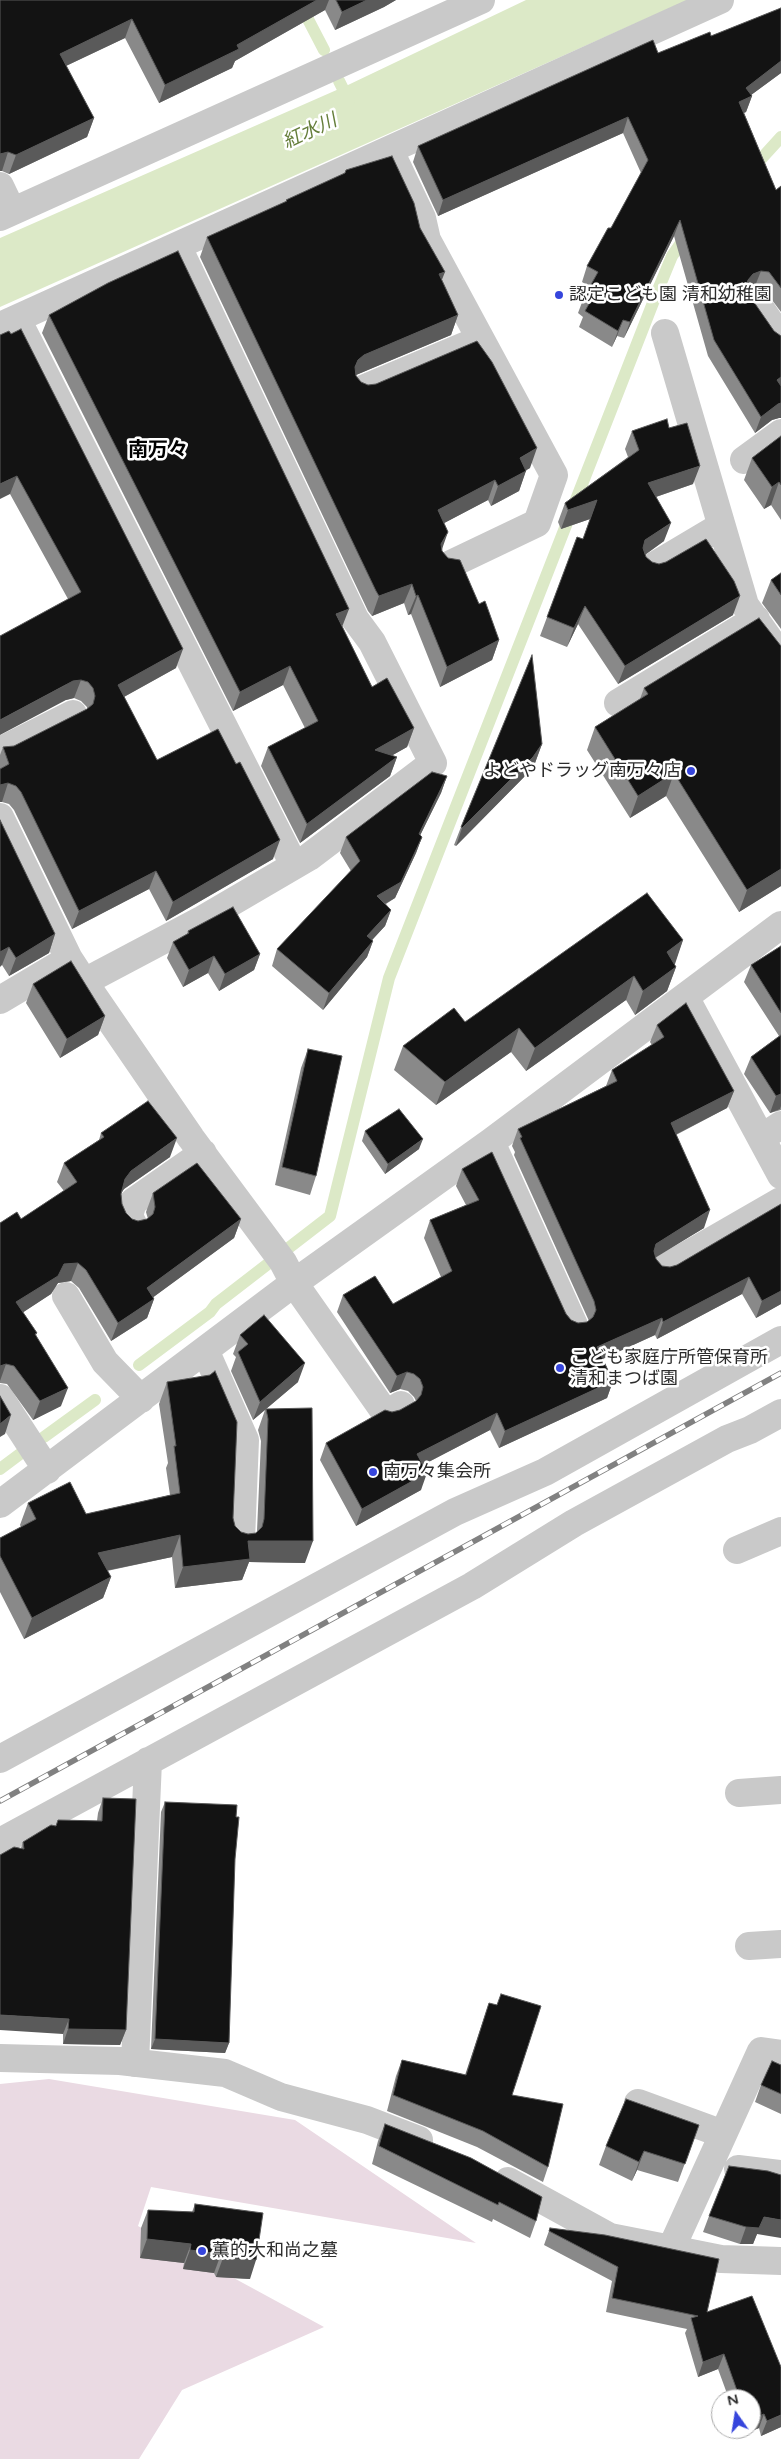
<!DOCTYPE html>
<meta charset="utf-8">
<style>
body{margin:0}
#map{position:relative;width:781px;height:2459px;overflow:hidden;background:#fff;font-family:"Varela Round",sans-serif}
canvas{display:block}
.north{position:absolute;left:711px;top:2389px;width:50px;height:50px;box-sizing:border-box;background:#fff;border:1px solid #ababab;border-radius:50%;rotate:347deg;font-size:14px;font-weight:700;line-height:20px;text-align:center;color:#2c2c2c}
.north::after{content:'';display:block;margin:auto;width:18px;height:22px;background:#3645dc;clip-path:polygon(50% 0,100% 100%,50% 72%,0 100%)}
</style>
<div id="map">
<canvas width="781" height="2459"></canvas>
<div class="north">N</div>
</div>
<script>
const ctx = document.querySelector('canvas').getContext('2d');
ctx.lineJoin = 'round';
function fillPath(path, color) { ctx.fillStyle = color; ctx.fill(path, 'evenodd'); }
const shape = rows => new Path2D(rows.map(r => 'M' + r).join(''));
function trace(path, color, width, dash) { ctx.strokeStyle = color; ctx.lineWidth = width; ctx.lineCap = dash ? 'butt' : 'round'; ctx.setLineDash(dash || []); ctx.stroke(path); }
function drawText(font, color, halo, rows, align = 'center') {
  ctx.font = font + ' "Varela Round","Noto Sans JP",sans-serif'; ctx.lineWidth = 5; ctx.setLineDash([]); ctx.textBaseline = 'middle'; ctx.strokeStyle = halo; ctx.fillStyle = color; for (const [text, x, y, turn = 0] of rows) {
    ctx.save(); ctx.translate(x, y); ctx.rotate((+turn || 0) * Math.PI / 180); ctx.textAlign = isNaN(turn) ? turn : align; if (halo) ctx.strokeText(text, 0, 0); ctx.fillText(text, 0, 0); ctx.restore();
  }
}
fillPath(shape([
 [49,2079,295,2120,476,2243,151,2187,138,2226,324,2327,182,2390,139,2459,0,2459,0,2084]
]), '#eadae3');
fillPath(shape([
 [526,0,688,0,0,307,0,238,348,85]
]), '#dce9c7');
trace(shape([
 [298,0,324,50],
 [339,81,349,101],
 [751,170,781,137],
 [139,1365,210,1312,216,1304,330,1216,389,978,658,290,672,256,686,236],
 [44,1437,95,1400],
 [0,1469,20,1454]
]), '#dce9c7', 12);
trace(shape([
 [390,151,422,218,427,240,554,475,537,523,449,565],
 [0,186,12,211],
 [0,217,481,0],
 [756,302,781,338],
 [17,319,294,865],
 [0,326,720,0],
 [665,333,745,605,781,656],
 [363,389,479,340],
 [744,460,781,433],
 [652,567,721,526],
 [618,703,756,619],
 [0,751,73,714],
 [0,817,69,959,84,982,191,1138,283,1262,294,1283,386,1414,401,1405],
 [84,982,203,919,309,857,433,763,372,642,355,619,178,247],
 [685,997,781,1175],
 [0,1000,69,959],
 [761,1138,781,1125],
 [491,1142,574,1325],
 [133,1224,129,1216,133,1202,203,1153],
 [663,1269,781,1201],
 [66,1296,105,1362,141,1399],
 [205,1350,245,1440,241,1540],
 [0,1398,47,1470],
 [0,1504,294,1283,491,1142,781,925],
 [737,1550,781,1531],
 [0,1759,455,1512,545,1472,781,1340],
 [739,1793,781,1790],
 [0,1842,472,1586,574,1523,727,1439,750,1430,781,1413],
 [749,1946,781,1944],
 [0,2058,120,2061,225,2073,281,2097,367,2120,419,2140],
 [135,2063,148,1761],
 [638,2103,723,2134],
 [738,2169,781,2174],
 [508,2181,610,2237,671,2249,761,2051,781,2054],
 [671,2249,721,2259,781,2261]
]), '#c9c9c9', 28);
const rail = shape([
 [0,1801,781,1373]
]);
trace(rail, '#818181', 5.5);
trace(rail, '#fff', 4, [11]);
fillPath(shape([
 [0,0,396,0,384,7,335,30,325,10,235,61,232,68,159,103,125,38,66,66,94,118,87,137,9,174,2,171],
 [781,8,781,73,751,95,752,96,746,112,744,113,776,190,781,186,781,312,763,288,755,286,747,289,749,295,774,331,781,336,781,418,779,418,772,420,755,433,708,356,674,236,624,338,617,336,612,347,579,327,583,317,578,313,584,297,590,287,582,282,587,266,611,228,641,173,623,133,438,216,413,162,418,146,658,53,711,36],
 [286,200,420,228,442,280,458,315,451,335,356,375,361,382,530,468,526,470,519,491,491,506,488,500,444,523,442,551,479,604,499,640,492,660,440,687,411,614,408,615,404,603,372,616,368,611,200,257,207,237,286,202],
 [49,315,342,627,372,687,414,728,407,747,391,756,397,757,390,776,300,843,261,766,268,747,305,728,283,685,233,711,42,333],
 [0,335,176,668,124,697,157,760,273,859,166,921,149,889,72,929,14,810,9,804,2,802,0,802,0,755,3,747,14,746,87,709,87,707,81,701,74,698,66,700,68,599,10,494],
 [669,428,693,484,656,497,664,541,645,555,646,557,652,562,733,615,618,684,578,624,567,647,540,636,577,537,583,539,590,519,561,529,558,522,565,503,628,457,625,449,632,431],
 [781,436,781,520,771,505,764,509,744,480,752,458],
 [781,573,781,629,762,603,771,580],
 [781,646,781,886,739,912,666,796,630,818,587,750,595,727,640,699,644,688],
 [542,744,535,763,526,775,456,846,454,845,461,827],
 [447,776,441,793,420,835,422,837,416,853,395,898,386,904,391,910,385,926,372,940,373,941,367,957,323,1010,272,966,277,949,351,871,340,853,346,837],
 [0,820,55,934,49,953,9,976,2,965],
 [188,931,260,954,254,970,219,991,208,973,183,987,167,958,173,942,187,934],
 [683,940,674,964,676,967,667,991,635,1015,626,1000,526,1071,511,1052,436,1105,394,1070,403,1046],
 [781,946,781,1110,770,1113,744,1074,751,1057,779,1036,744,982,751,965],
 [33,984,105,1016,98,1035,60,1058,26,1003],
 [657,1025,734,1091,727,1108,676,1135,704,1228,655,1257,656,1259,662,1266,670,1267,677,1265,781,1204,781,1304,756,1318,742,1294,657,1339,655,1335,603,1359,613,1381,607,1398,499,1448,490,1430,423,1465,421,1490,356,1526,320,1460,326,1443,392,1412,400,1410,416,1401,414,1397,408,1391,400,1389,390,1393,337,1312,343,1295,393,1304,441,1277,424,1238,430,1220,466,1205,456,1186,462,1169,571,1320,578,1323,587,1322,589,1321,514,1155,515,1152,512,1146,518,1129,606,1086,612,1070,652,1045,650,1042],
 [308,1049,316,1176,310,1195,275,1185,301,1068],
 [365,1131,419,1149,385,1174,362,1141],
 [101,1133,170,1157,124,1189,121,1194,122,1204,126,1213,132,1219,138,1221,148,1219,146,1212,153,1193,241,1219,234,1238,153,1297,154,1299,147,1318,111,1341,79,1288,71,1281,58,1283,51,1294,23,1312,37,1333,36,1335,61,1406,33,1420,7,1384,0,1383,0,1223,21,1219,64,1191,57,1182,64,1163,99,1140],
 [240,1335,298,1382,266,1409,305,1563,249,1562,242,1580,175,1588,172,1557,107,1571,111,1577,103,1598,24,1639,0,1592,0,1538,21,1527,20,1525,28,1503,86,1514,170,1495,166,1468,168,1463,159,1404,167,1382,233,1518,235,1526,241,1532,248,1534,256,1533,257,1531,261,1441,258,1430,265,1410,253,1420,231,1371,236,1357,233,1354],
 [103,1798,126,2030,120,2045,63,2044,63,2034,21,1848,23,1842,56,1826,58,1820,97,1821,98,1813],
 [165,1802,236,1817,229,2043,225,2053,151,2049,161,1812],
 [489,2003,512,2095,548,2167,543,2182,477,2147,387,2111,396,2076,402,2060,465,2075],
 [781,2065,781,2114,755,2102,761,2085],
 [385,2124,536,2221,530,2238,493,2219,492,2222,372,2164,378,2141],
 [699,2125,678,2182,637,2170,632,2181,599,2165,606,2146],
 [781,2175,753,2244,740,2244,703,2232,709,2216],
 [195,2204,250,2279,216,2277,214,2273,183,2269,184,2263,140,2258,141,2228,148,2210,192,2212],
 [550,2228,707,2312,781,2427,761,2436,759,2428,742,2435,740,2429,751,2429,751,2399,729,2399,718,2369,698,2377,685,2333,687,2329,606,2312,612,2281,544,2245]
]), '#898989');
fillPath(shape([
 [317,0,329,0,325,10,235,61,232,68,159,103,165,85],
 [367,0,396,0,384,7,335,30,342,12],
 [132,19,125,38,53,72,60,54],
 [781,61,781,73,747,98,752,96,746,112,733,117,739,102,746,88],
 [628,117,623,133,438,216,443,200],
 [94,118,87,137,9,174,16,155],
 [8,152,2,171,0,171,0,154],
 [680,220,674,236,624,338,630,322],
 [761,271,755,286,747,290,742,296,748,280,753,274],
 [445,272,437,292,439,274],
 [458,315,451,335,356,375,350,380,358,360,364,355],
 [623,320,617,336,612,347,618,331],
 [781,371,781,389,777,380],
 [781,403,781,418,779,418,772,420,755,433,761,417,778,404],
 [537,448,530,468,513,478,520,458],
 [700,466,693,484,641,502,648,483],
 [526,471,519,491,491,506,498,486],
 [17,476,10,494,0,499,0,484],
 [495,480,488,500,431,530,438,510],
 [779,482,771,505,764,509,772,487],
 [597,500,590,519,561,529,568,510],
 [671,523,664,541,639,559,645,540],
 [448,532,441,552,441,544],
 [412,584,404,603,372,616,379,596],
 [418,595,411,614,408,615,416,596],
 [740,596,733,615,618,684,625,666],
 [585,606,578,624,567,647,574,628],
 [349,609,342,627,336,614],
 [499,640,492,660,440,687,447,667],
 [183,649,176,668,111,704,118,685],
 [290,666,283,685,233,711,240,692],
 [81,680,74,698,66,700,0,735,0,720,73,681],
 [414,728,407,747,368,769,375,750],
 [542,744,535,763,526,775,456,846,462,828],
 [397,757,390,776,300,843,307,824],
 [674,773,666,796,630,818,638,796],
 [447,776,441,793,413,850,419,834],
 [8,783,2,802,0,802,0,785],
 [422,837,416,853,395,898,371,912,377,896],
 [280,840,273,859,166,921,173,902],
 [781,869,781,886,739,912,747,890],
 [156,871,149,889,72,929,79,911],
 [391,910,385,926,361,952,367,936],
 [55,934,49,953,9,976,16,958],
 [683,940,675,964,658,976,667,952],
 [373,941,367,957,323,1010,329,993],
 [9,947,2,965,0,967,0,952],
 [260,954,254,970,219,991,225,974],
 [214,956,208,973,183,987,189,970],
 [676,967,667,991,635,1015,643,991],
 [634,976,626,1000,526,1071,535,1048],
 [105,1016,98,1035,60,1058,67,1039],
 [519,1028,511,1052,436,1105,445,1082],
 [734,1091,727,1108,665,1140,671,1123],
 [781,1094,781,1106,780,1109,770,1113,776,1096],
 [177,1138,170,1157,124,1189,118,1197,125,1179,131,1171],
 [423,1139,419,1149,385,1174,388,1164],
 [710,1210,704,1228,650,1261,656,1244],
 [241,1219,234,1238,140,1307,147,1288],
 [78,1263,71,1281,58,1283,51,1294,10,1321,16,1302,64,1264],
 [749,1277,742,1294,657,1339,663,1322],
 [781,1291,781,1304,756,1318,762,1301],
 [154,1299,147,1318,111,1341,118,1323],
 [662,1318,655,1335,591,1364,597,1347],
 [305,1363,298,1382,253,1420,260,1402],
 [6,1364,0,1381,0,1366],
 [407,1372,400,1389,390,1393,397,1376],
 [613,1381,607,1398,499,1448,505,1431],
 [68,1388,61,1406,33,1420,40,1401],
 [497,1413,490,1430,411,1471,417,1454],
 [11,1415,5,1434,0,1437,0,1424],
 [427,1473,421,1490,356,1526,362,1509],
 [180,1535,172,1557,90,1574,98,1553],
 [248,1541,313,1541,305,1563,249,1562,242,1580,175,1588,183,1567],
 [111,1577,103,1598,24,1639,32,1618],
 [0,2015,69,2019,63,2034,0,2030],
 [68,2029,126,2030,120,2045,63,2044],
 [155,2039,229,2043,225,2053,151,2049],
 [644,2151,637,2170,632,2181,639,2162],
 [764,2217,781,2220,781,2238,757,2234,753,2244,740,2244,746,2227],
 [147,2239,191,2244,184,2263,140,2258],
 [190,2250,221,2254,214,2273,183,2269],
 [223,2258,256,2260,250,2279,216,2277],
 [724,2354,718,2369,698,2377,703,2362],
 [764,2414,759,2428,742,2435,744,2429,751,2429,751,2419],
 [781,2415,781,2427,761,2436,767,2421]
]), '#5a5a5a');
const building = shape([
 [0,0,317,0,237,45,239,49,165,85,132,19,60,54,94,118,16,155,8,152,0,154,0,0],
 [336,0,367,0,342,12,336,0],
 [781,8,781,61,746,88,752,96,739,102,776,190,781,186,781,288,769,272,761,271,753,274,748,280,746,287,749,295,774,331,781,336,781,377,777,380,781,386,781,403,778,404,761,417,714,340,680,220,630,322,623,320,618,331,585,311,590,302,584,297,598,272,587,266,608,228,611,228,648,160,628,117,443,200,418,146,653,40,658,53,710,32,711,36,781,8],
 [392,156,414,203,420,228,445,272,439,274,458,315,364,355,358,360,355,367,356,376,361,382,368,385,376,384,477,341,492,362,537,448,520,458,526,471,498,486,495,480,438,510,448,532,441,544,442,551,448,558,460,560,479,604,485,601,499,640,447,667,418,595,416,596,412,584,379,596,376,591,207,237,287,201,286,200,345,173,346,170,392,156],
 [178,251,349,609,336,614,372,687,387,678,414,728,375,750,397,757,307,824,268,747,318,721,290,666,240,692,49,315,108,283,178,251],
 [21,329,183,649,118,685,157,760,218,729,236,764,240,762,280,840,173,902,156,871,79,911,21,792,16,786,8,783,0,785,0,769,9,764,3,747,14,746,87,709,93,704,95,696,93,688,88,682,81,680,73,681,0,720,0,636,81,592,17,476,0,484,0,335,9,331,11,334,21,329],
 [667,419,669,428,687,423,700,466,648,483,671,523,645,540,643,548,646,557,652,562,659,564,666,562,706,539,734,581,740,596,625,666,585,606,574,628,547,617,577,537,583,539,597,500,568,510,565,503,639,450,632,431,667,419],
 [781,436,781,485,779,482,772,487,752,458,781,436],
 [781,573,781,595,771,580,781,573],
 [759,618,781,646,781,869,747,890,674,773,638,796,595,727,648,694,644,688,759,618],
 [532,655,542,744,533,757,462,828,461,827,532,655],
 [432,772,447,776,419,834,422,837,401,882,377,896,391,910,367,936,373,941,329,993,277,949,360,861,346,837,432,772],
 [0,820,55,934,16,958,9,947,0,952,0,820],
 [647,893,683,940,667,952,676,967,643,991,634,976,535,1048,519,1028,445,1082,403,1046,454,1008,465,1022,647,893],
 [233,907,260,954,225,974,214,956,189,970,173,942,189,933,188,931,233,907],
 [781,946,781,1013,751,965,781,946],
 [71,961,105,1016,67,1039,33,984,71,961],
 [686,1003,734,1091,671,1123,710,1210,656,1244,654,1251,656,1259,662,1266,670,1267,677,1265,781,1204,781,1291,762,1301,749,1277,663,1322,662,1318,597,1347,613,1381,505,1431,497,1413,417,1454,427,1473,362,1509,326,1443,385,1410,392,1412,400,1410,416,1401,421,1395,423,1387,420,1379,414,1374,407,1372,397,1376,343,1295,375,1276,393,1304,452,1271,430,1220,479,1200,462,1169,492,1152,566,1314,571,1320,578,1323,587,1322,593,1317,596,1310,594,1301,520,1138,522,1137,518,1129,617,1081,612,1070,664,1037,657,1025,686,1003],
 [781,1035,781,1094,776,1096,751,1057,781,1035],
 [308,1049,342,1056,316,1176,282,1167,308,1049],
 [148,1101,177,1138,131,1171,125,1179,121,1194,122,1204,126,1213,132,1219,138,1221,147,1219,153,1214,155,1207,153,1193,197,1163,241,1219,147,1288,154,1299,118,1323,86,1270,78,1263,64,1264,58,1276,16,1302,37,1333,35,1334,68,1388,40,1401,14,1366,6,1364,0,1366,0,1223,17,1212,21,1219,77,1182,64,1163,104,1137,101,1133,148,1101],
 [399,1109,423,1139,388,1164,365,1131,399,1109],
 [264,1315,305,1363,260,1402,238,1352,248,1344,240,1335,264,1315],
 [215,1371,237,1422,233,1518,235,1526,241,1532,248,1534,256,1533,262,1527,264,1519,268,1419,266,1409,312,1408,313,1541,248,1541,250,1559,183,1567,180,1535,98,1553,111,1577,32,1618,0,1556,0,1538,36,1519,28,1503,70,1482,86,1514,180,1493,174,1446,176,1446,167,1382,210,1375,215,1371],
 [0,1396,11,1415,0,1424,0,1396],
 [103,1798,136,1799,126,2030,68,2029,69,2019,0,2015,0,1855,14,1847,24,1849,23,1842,51,1825,56,1826,58,1820,102,1821,103,1798],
 [165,1802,237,1805,236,1817,239,1817,235,1859,229,2043,155,2039,165,1802],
 [501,1994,541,2006,512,2095,563,2104,548,2167,483,2131,393,2095,402,2060,466,2075,489,2003,497,2005,501,1994],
 [772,2061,781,2065,781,2094,761,2085,772,2061],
 [626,2099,699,2125,685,2164,644,2151,639,2162,606,2146,626,2099],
 [385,2124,471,2158,542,2197,536,2221,499,2202,498,2205,379,2146,385,2124],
 [729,2166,768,2171,781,2175,781,2220,764,2217,759,2228,746,2227,709,2216,729,2166],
 [195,2204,263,2213,256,2260,223,2258,221,2254,190,2250,191,2244,147,2239,148,2210,194,2212,195,2204],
 [550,2228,605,2235,719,2259,707,2312,752,2296,781,2367,781,2415,767,2421,764,2414,751,2419,751,2399,740,2399,724,2354,703,2362,691,2318,698,2316,612,2298,618,2267,549,2231,550,2228]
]);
fillPath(building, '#131313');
trace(building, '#5a5a5a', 1);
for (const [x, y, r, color] of [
 [559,295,5,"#3645dc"],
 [691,771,5,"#3645dc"],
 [560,1368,5,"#3645dc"],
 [373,1472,5,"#3645dc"],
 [202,2251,5,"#3645dc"]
]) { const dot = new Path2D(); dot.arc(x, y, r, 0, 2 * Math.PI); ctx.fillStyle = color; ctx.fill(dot); trace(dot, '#fff', 2); }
drawText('18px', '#2c2c2c', '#fff', [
 ["認定こども園 清和幼稚園",569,295],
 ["よどやドラッグ南万々店",681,771,"right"],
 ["こども家庭庁所管保育所",570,1358],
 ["清和まつば園",570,1379],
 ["南万々集会所",383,1472],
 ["薫的大和尚之墓",212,2251]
], 'left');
drawText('italic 19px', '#657e3a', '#fff', [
 ["紅水川",310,132,-25]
]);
drawText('bold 20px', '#000', '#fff', [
 ["南万々",158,451]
]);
</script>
